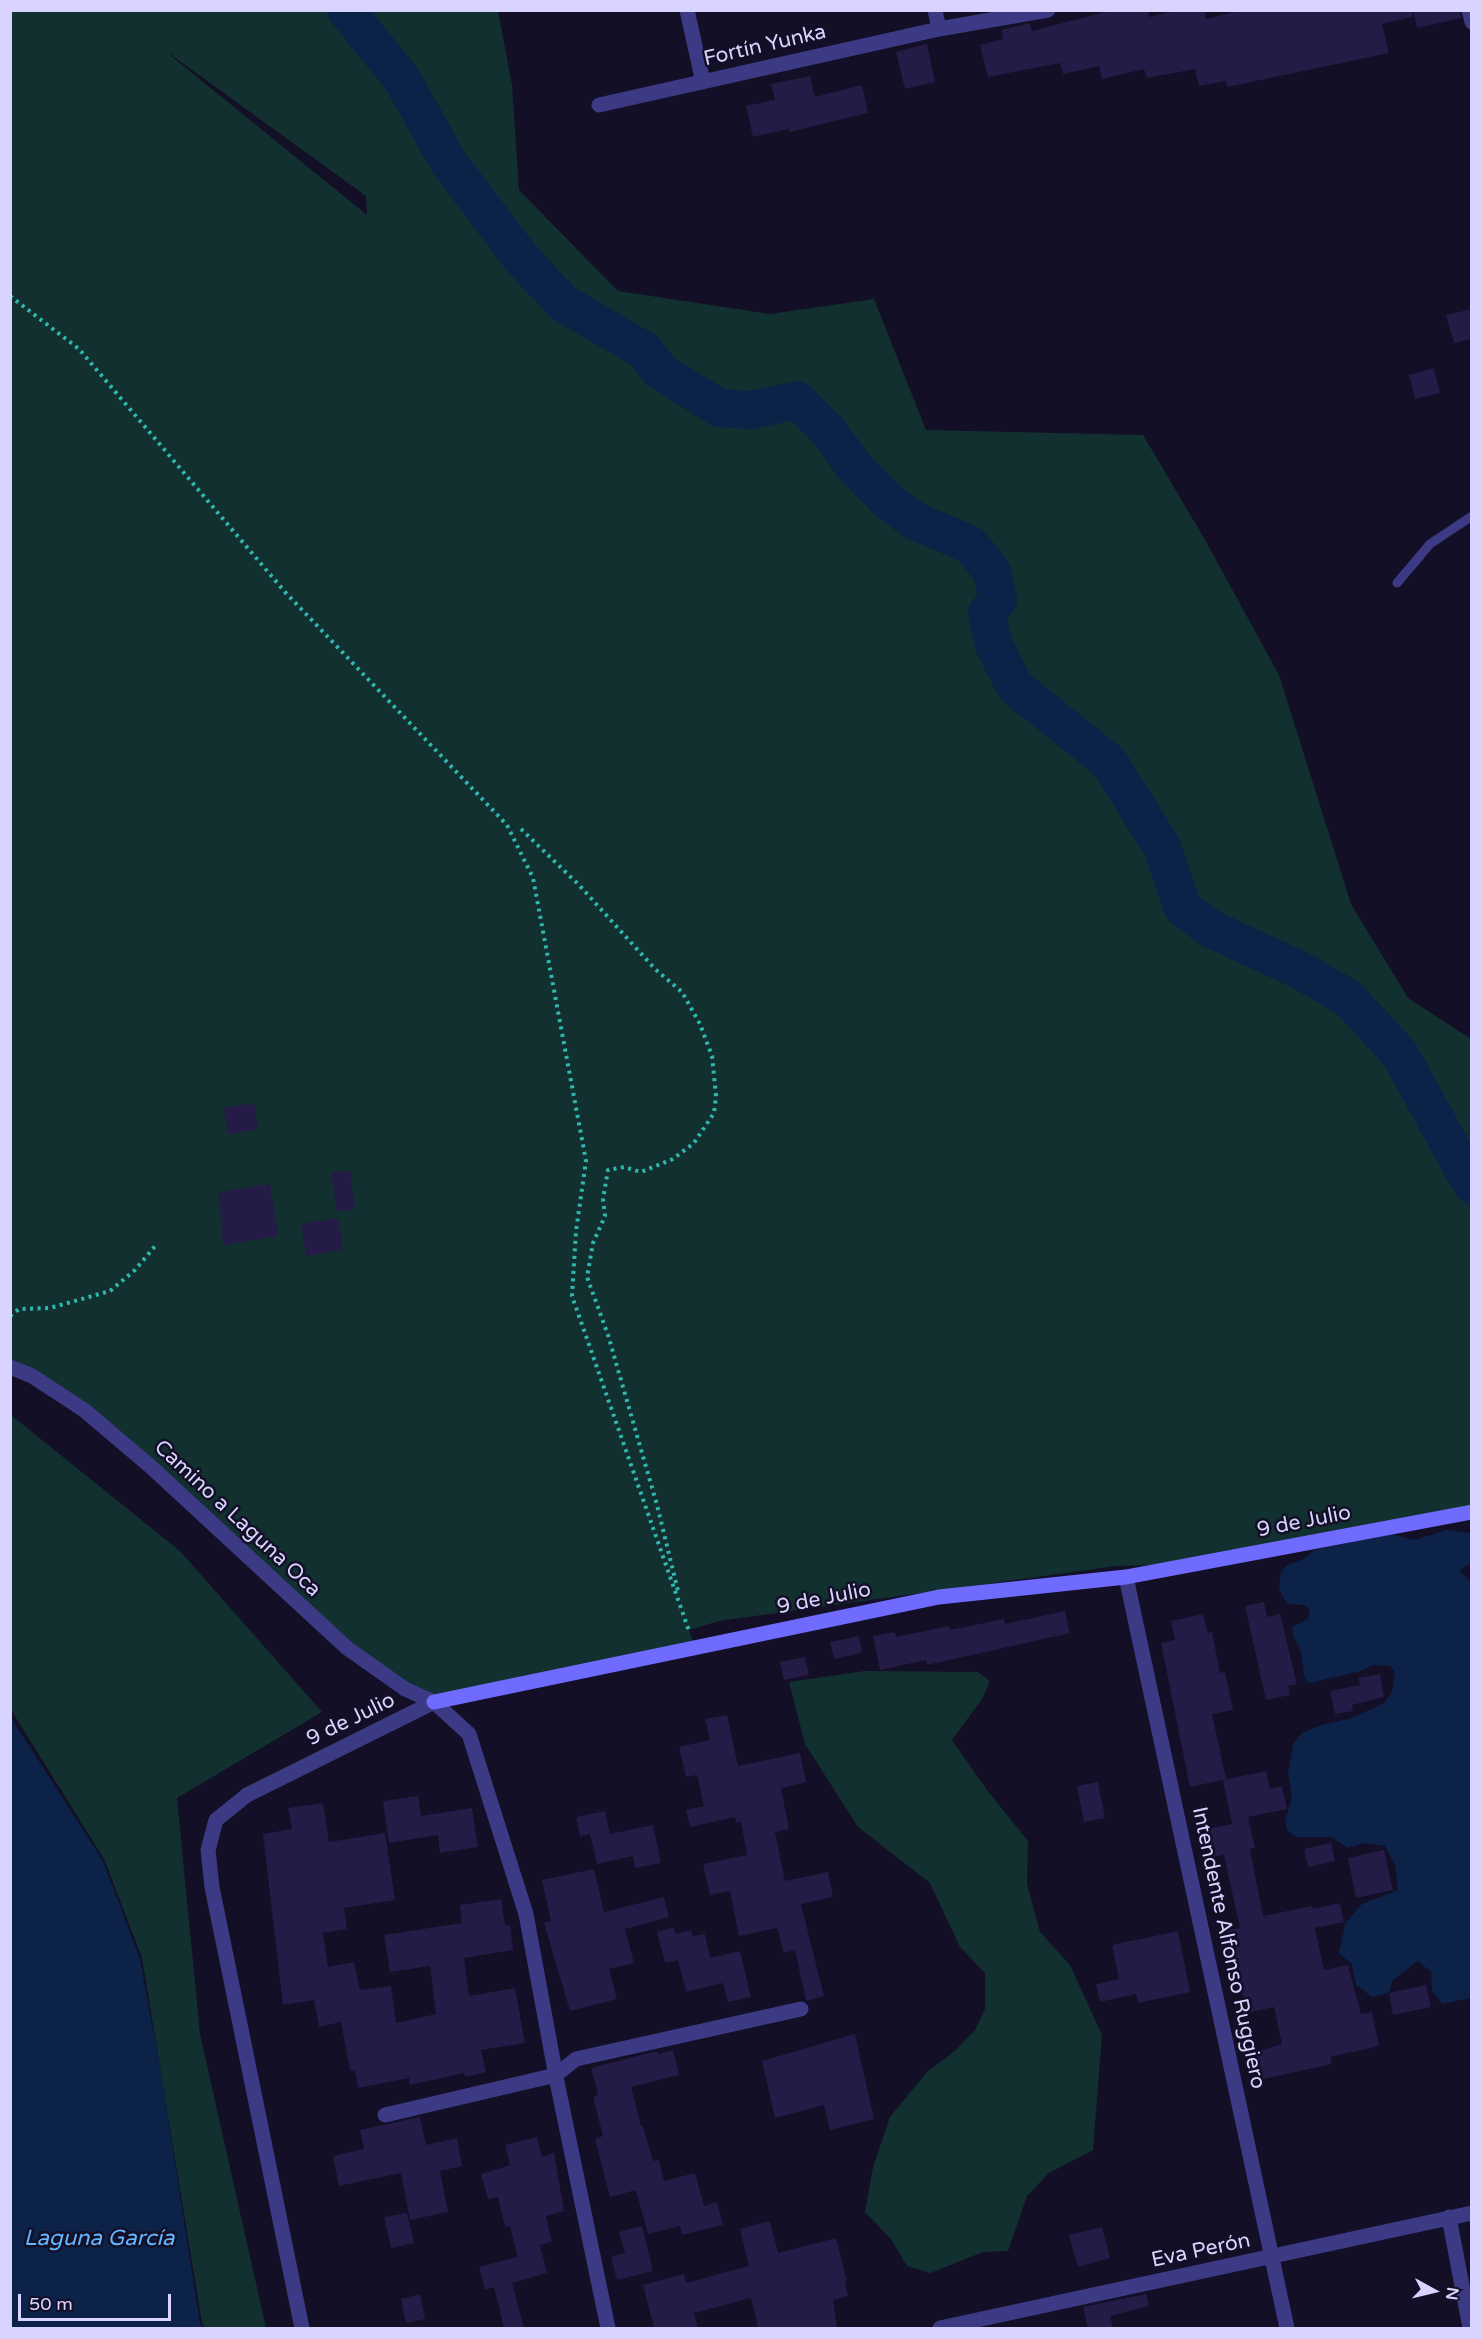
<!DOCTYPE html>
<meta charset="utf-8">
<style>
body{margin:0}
#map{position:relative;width:1482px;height:2339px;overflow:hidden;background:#130f26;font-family:"Varela Round",sans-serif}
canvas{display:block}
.frame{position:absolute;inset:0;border:12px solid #d9d4ff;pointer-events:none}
.north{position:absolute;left:1404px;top:2261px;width:60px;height:60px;-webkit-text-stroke:4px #130f26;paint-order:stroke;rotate:98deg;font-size:16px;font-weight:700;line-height:24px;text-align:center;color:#d9d4ff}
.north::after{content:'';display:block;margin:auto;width:21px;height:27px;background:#d9d4ff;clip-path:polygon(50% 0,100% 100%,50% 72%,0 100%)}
.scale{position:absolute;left:18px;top:2294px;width:153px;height:27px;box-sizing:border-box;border:3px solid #d9d4ff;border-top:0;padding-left:8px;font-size:18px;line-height:21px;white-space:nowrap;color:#d9d4ff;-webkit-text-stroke:4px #130f26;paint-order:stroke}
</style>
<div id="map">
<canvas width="1482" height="2339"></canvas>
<div class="frame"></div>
<div class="north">N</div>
<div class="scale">50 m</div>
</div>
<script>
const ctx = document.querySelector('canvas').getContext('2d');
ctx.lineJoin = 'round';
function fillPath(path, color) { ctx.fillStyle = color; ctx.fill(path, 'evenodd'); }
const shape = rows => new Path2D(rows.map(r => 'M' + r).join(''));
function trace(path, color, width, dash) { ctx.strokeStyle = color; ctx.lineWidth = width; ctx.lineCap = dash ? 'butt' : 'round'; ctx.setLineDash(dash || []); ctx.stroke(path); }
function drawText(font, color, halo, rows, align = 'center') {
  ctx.font = font + ' "Varela Round",sans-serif'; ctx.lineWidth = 5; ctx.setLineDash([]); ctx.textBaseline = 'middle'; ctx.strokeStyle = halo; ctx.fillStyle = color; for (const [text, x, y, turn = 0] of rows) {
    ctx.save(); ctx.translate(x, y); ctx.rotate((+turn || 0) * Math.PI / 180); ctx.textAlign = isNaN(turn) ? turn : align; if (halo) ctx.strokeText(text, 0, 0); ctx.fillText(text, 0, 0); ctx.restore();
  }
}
fillPath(shape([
 [11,11,498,11,512,85,519,190,618,291,770,314,874,299,926,430,1143,435,1204,538,1279,675,1351,904,1408,998,1471,1039,1471,1512,1194,1564,1116,1566,719,1621,689,1630,695,1647,434,1702,405,1689,150,1466,10,1366],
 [170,54,366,196,367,215,170,55],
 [11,1415,180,1551,322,1712,177,1798,200,2034,266,2328,205,2328,202,2323,142,1958,104,1859,11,1710],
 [865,1671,978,1672,990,1681,982,1699,952,1740,987,1790,1028,1841,1027,1884,1040,1932,1070,1965,1102,2035,1093,2150,1049,2173,1027,2196,1008,2251,983,2252,930,2273,907,2266,891,2239,865,2212,873,2167,890,2117,927,2072,956,2050,975,2030,985,2009,985,1973,960,1947,930,1883,858,1827,805,1744,789,1682]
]), '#12302f');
fillPath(shape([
 [1447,1530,1471,1533,1471,1563,1460,1570,1472,1584,1471,1998,1442,2004,1432,1990,1431,1972,1418,1961,1392,1981,1389,1993,1372,1997,1356,1985,1352,1964,1339,1954,1345,1924,1362,1904,1398,1890,1395,1865,1385,1846,1364,1843,1348,1848,1331,1837,1297,1837,1287,1830,1285,1821,1292,1797,1288,1774,1293,1744,1302,1733,1322,1725,1352,1718,1384,1703,1392,1692,1395,1672,1390,1666,1372,1665,1361,1671,1309,1683,1304,1676,1301,1651,1293,1636,1292,1627,1308,1619,1310,1610,1304,1605,1287,1604,1279,1589,1281,1572,1287,1565,1301,1560,1315,1550,1390,1534,1414,1540],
 [10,1716,103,1861,140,1959,160,2067,200,2323,203,2328,11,2328]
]), '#0c2248');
trace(shape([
 [346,10,402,79,449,163,521,258,563,303,645,351,660,371,719,408,752,410,797,400,829,432,853,465,889,502,915,521,971,545,992,572,998,600,987,613,994,645,1015,687,1109,762,1162,847,1183,908,1211,929,1300,970,1348,998,1399,1053,1472,1185]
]), '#0c2248', 38);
fillPath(shape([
 [1113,10,1148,10,1149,17,1178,10,1204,10,1206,19,1243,10,1412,10,1413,17,1382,24,1389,53,1227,87,1226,81,1199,86,1195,69,1147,78,1144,69,1102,79,1099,66,1063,74,1060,63,988,77,980,45,1003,39,1001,30,1030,23,1032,31],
 [1413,10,1460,10,1461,18,1417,28],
 [927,44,935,82,905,89,896,52],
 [810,76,815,97,862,85,868,113,789,132,789,129,753,137,746,106,775,100,771,84],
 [1472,309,1472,339,1454,343,1446,315],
 [1434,368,1440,393,1415,399,1409,375],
 [254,1103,258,1129,228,1134,224,1108],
 [350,1170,355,1209,337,1212,331,1173],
 [270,1184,278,1236,223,1245,219,1192],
 [338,1218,343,1250,306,1256,301,1224],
 [1264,1602,1267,1617,1280,1614,1297,1684,1288,1686,1290,1695,1266,1700,1245,1606],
 [1065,1611,1070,1633,927,1665,926,1660,880,1670,873,1636,895,1632,896,1637,949,1626,950,1630,1004,1619,1005,1624],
 [1203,1614,1208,1633,1212,1632,1220,1673,1225,1672,1233,1710,1212,1714,1226,1779,1190,1787,1161,1643,1175,1640,1171,1621],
 [859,1636,862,1653,834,1659,830,1642],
 [805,1657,809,1675,784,1680,780,1662],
 [1380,1674,1384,1697,1352,1705,1353,1711,1335,1714,1330,1691,1360,1685,1358,1678],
 [727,1715,738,1766,800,1753,806,1782,781,1788,789,1829,775,1832,785,1881,828,1872,833,1897,801,1904,824,1996,806,2001,795,1950,784,1953,777,1928,739,1936,730,1891,710,1895,703,1864,747,1855,741,1822,736,1823,735,1817,690,1827,686,1810,704,1806,697,1775,686,1777,679,1747,710,1740,705,1719],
 [1266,1771,1270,1789,1282,1786,1287,1809,1248,1817,1255,1848,1250,1849,1263,1916,1312,1906,1313,1909,1340,1903,1344,1922,1315,1928,1324,1970,1348,1965,1361,2014,1372,2012,1379,2046,1330,2057,1332,2064,1258,2080,1252,2053,1282,2044,1274,2007,1247,2013,1240,1982,1230,1984,1220,1932,1240,1928,1224,1855,1213,1857,1207,1829,1232,1824,1223,1780],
 [1098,1782,1105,1818,1084,1822,1077,1786],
 [418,1796,421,1816,472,1808,478,1847,440,1853,438,1835,389,1843,383,1801],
 [323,1803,329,1842,385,1833,395,1900,344,1908,347,1929,323,1933,328,1967,354,1962,360,1990,391,1986,396,2023,436,2014,430,1966,390,1972,384,1935,462,1923,460,1905,501,1899,505,1926,510,1925,513,1950,464,1958,469,1996,515,1988,525,2043,481,2050,486,2072,465,2077,464,2073,410,2085,409,2078,358,2088,355,2070,350,2070,341,2022,319,2027,314,2000,283,2005,263,1834,292,1829,288,1808],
 [605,1811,610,1834,653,1825,661,1863,635,1868,633,1856,597,1864,590,1834,580,1836,576,1817],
 [1331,1843,1335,1861,1308,1867,1304,1849],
 [1384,1850,1393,1890,1356,1898,1348,1858],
 [594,1869,604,1912,664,1897,669,1917,625,1929,634,1963,609,1969,617,1999,570,2011,544,1923,551,1921,542,1880],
 [674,1927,676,1934,691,1930,693,1936,705,1934,710,1958,740,1951,751,1997,728,2002,723,1983,686,1992,678,1960,665,1963,657,1932],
 [1178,1931,1190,1992,1138,2003,1136,1994,1100,2002,1096,1984,1119,1979,1112,1945],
 [1426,1985,1431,2007,1393,2015,1389,1993],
 [855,2034,874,2119,830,2130,824,2105,775,2118,762,2061],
 [673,2050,679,2075,631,2087,641,2126,643,2126,653,2161,659,2160,664,2181,695,2173,704,2206,717,2202,723,2225,682,2235,680,2226,648,2234,636,2190,610,2197,595,2139,603,2136,593,2097,598,2095,591,2068,657,2051,658,2054],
 [420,2117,426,2145,457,2138,462,2166,440,2171,448,2212,410,2220,401,2173,339,2186,333,2156,364,2149,360,2130],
 [537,2137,542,2157,554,2153,564,2211,546,2216,552,2242,540,2245,547,2273,512,2283,524,2328,504,2328,494,2287,485,2290,479,2267,518,2257,510,2226,505,2227,498,2197,488,2199,481,2174,510,2165,505,2145],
 [407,2213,414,2243,391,2248,384,2217],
 [770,2221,778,2253,836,2238,847,2281,845,2281,848,2296,833,2300,837,2328,758,2328,751,2298,694,2313,698,2328,654,2328,643,2285,684,2274,686,2283,749,2266,740,2229],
 [642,2226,653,2271,617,2280,611,2257,625,2253,619,2232],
 [1102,2227,1110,2258,1078,2267,1069,2235],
 [420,2294,425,2319,406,2323,401,2299],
 [1146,2294,1149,2306,1110,2316,1113,2328,1088,2328,1083,2307]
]), '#241b47');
trace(shape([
 [10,296,79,349,285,592,507,825,533,878,586,1161,576,1231,572,1296,689,1631],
 [521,829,579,885,655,969,682,992,700,1024,712,1056,716,1096,714,1113,694,1143,673,1159,641,1172,624,1167,608,1170,603,1199,605,1216,593,1243,587,1277,608,1335,657,1505,678,1591],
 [10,1316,19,1309,50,1308,110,1291,135,1270,156,1245]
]), '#2fb8b0', 4, [3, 4.5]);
trace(shape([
 [1397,583,1430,544,1472,516]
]), '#3d3a85', 9);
trace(shape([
 [687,10,703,82],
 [935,10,939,29],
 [1469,10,1472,22],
 [599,105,939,29,1048,10],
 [10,1367,32,1376,84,1410,150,1466,347,1648,405,1689,434,1702,469,1734,526,1914,557,2082,608,2328],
 [1126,1577,1287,2328],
 [385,2115,556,2075,576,2059,801,2009],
 [1449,2217,1470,2328],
 [302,2328,212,1887,208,1850,216,1820,247,1795,434,1702],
 [940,2328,1472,2213]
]), '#3d3a85', 15);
trace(shape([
 [434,1702,939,1597,1126,1577,1472,1512]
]), '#6f6bff', 15);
drawText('21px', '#d9d4ff', '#130f26', [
 ["Fortín Yunka",765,46,-13],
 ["Camino a Laguna Oca",237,1519,43],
 ["9 de Julio",1304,1522,-11],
 ["9 de Julio",824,1599,-11],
 ["9 de Julio",351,1720,-26],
 ["Intendente Alfonso Ruggiero",1228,1948,78],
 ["Eva Perón",1201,2251,-12]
]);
drawText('italic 22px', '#62b6ff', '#130f26', [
 ["Laguna García",99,2239]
]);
</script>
